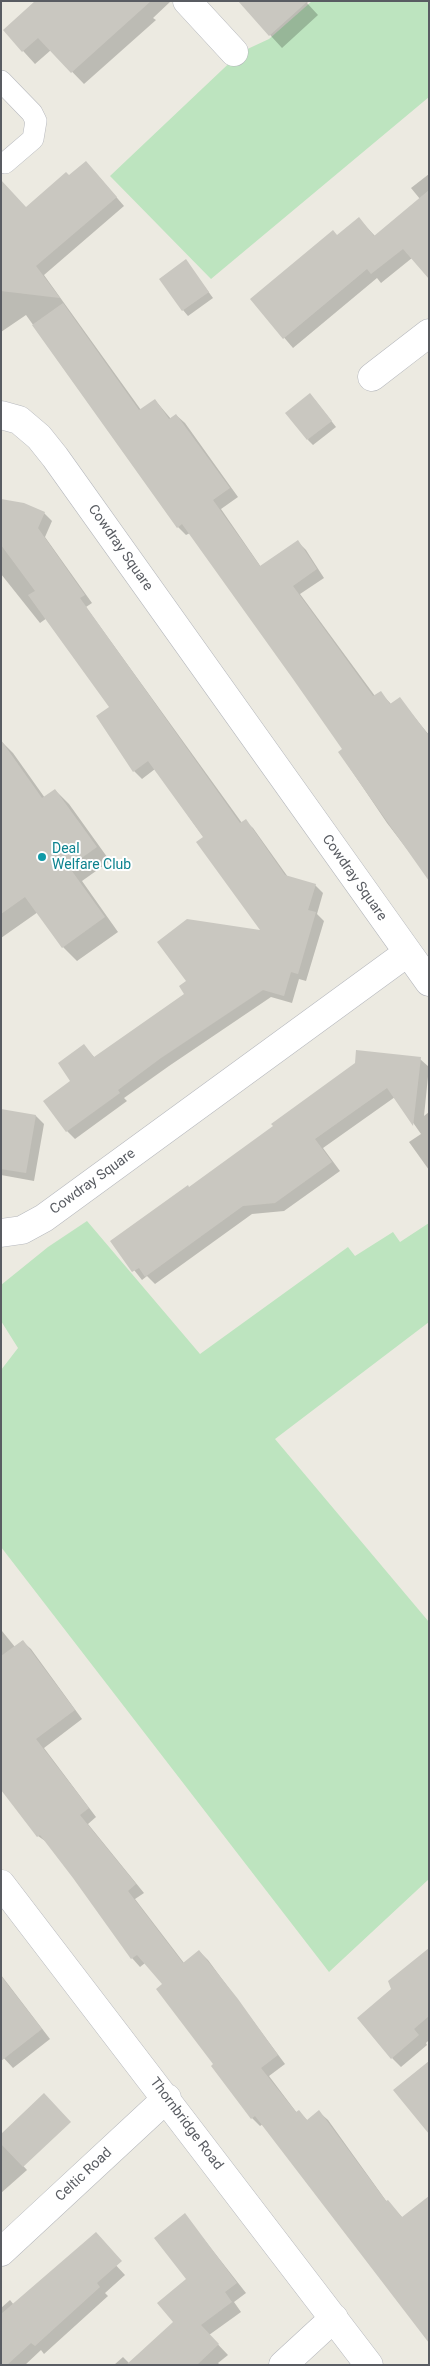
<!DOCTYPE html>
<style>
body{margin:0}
#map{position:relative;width:430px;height:2366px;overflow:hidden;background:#eceae1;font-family:Roboto,sans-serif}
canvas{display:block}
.frame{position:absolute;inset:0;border:2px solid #595c62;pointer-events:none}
</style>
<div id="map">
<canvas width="430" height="2366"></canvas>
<div class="frame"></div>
</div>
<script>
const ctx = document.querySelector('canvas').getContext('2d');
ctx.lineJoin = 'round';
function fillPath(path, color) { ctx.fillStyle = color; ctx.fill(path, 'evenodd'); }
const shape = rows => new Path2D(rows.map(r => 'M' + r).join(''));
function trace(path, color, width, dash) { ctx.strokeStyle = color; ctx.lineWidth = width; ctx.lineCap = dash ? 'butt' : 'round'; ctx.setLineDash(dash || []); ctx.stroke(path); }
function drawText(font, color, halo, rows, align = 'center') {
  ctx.font = font + ' Roboto,sans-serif'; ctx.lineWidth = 4; ctx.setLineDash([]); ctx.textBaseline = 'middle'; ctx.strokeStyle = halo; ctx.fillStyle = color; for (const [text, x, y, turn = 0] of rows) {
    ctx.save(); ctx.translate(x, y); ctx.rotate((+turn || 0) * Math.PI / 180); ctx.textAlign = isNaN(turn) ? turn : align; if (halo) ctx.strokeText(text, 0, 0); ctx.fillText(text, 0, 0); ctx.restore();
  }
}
fillPath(shape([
 [312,1,429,1,429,97,211,279,110,176,241,52,269,39],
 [87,1221,200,1354,348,1247,355,1256,393,1232,400,1242,429,1223,429,1322,275,1439,429,1622,429,1879,329,1972,1,1547,1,1370,18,1348,1,1321,1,1285,48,1247]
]), '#bde4bf');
fillPath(shape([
 [37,1,171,1,153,18,156,20,84,84,51,50,35,64,4,30],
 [239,1,309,1,307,3,318,15,282,48],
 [94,171,124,206,44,275,141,410,155,400,171,419,176,415,185,423,238,497,221,509,261,567,298,542,306,550,324,578,300,594,375,696,380,692,391,704,400,699,429,735,429,878,387,823,339,752,344,749,190,533,186,535,178,527,26,315,1,332,1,253,26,208,69,176],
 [429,174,429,268,412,258,381,283,377,278,293,348,252,300,359,219,375,236,420,199,411,188],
 [186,261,213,298,188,316,183,310],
 [315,400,336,427,313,445,308,440],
 [1,501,44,513,52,521,45,537,92,603,86,607,242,823,245,821,253,828,288,877,315,885,323,893,317,914,324,921,306,981,299,979,292,1003,271,997,169,1066,124,1098,127,1101,75,1139,67,1131,72,1082,84,1046,95,1058,186,994,263,932,204,838,155,769,142,779,134,771,110,707,47,618,40,623,1,574],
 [1,741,13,753,45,798,55,790,69,804,110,861,82,881,118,932,77,961,63,947,38,912,1,938],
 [420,1059,429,1067,424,1116,429,1112,429,1170,409,1142,421,1134,395,1097,323,1148,340,1171,284,1211,252,1214,155,1284,147,1276,142,1280,111,1241,190,1188],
 [1,1110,36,1116,44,1124,34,1181,1,1175],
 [2,1631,15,1647,22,1641,31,1649,82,1719,44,1748,96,1817,88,1824,144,1893,135,1899,184,1963,199,1951,208,1960,285,2064,269,2076,297,2113,299,2112,308,2121,319,2112,328,2120,387,2202,403,2218,429,2341,263,2124,260,2126,252,2118,163,1984,145,1963,140,1967,132,1958,74,1878,48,1843,38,1836,1,1788],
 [429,1957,429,2040,426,2043,427,2045,401,2067,392,2058],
 [1,1975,50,2039,13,2068,1,2055],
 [1,2142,27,2170,1,2193],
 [185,2215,246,2293,234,2302,241,2312,209,2335,228,2355,218,2363,220,2365,114,2365,123,2357,129,2363,175,2322,188,2279],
 [99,2247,125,2275,105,2293,108,2296,44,2354,41,2350,25,2365,1,2365,1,2308,10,2300,14,2305]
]), '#0003');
fillPath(shape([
 [35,1,151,1,71,73,38,38,22,52,3,30],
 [238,1,308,1,269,36],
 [86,161,117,197,36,266,60,298,1,291,1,180,26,207,66,172,69,175],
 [429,190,429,279,403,249,371,274,367,269,283,339,250,299,333,230,337,235,359,217,374,236],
 [186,259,209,292,182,311,159,279],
 [63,303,139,410,155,399,169,419,176,414,230,488,213,500,260,566,298,540,317,569,293,586,373,696,381,691,390,704,400,697,429,736,429,881,338,752,342,749,293,679,182,524,177,528,32,325],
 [310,393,332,421,307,440,285,413],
 [1,499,24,503,45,512,38,528,85,595,80,598,240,823,246,819,285,875,316,884,308,910,316,912,298,974,291,972,284,996,263,990,161,1058,118,1090,120,1093,66,1132,43,1101,70,1081,58,1063,84,1044,94,1057,184,994,179,986,186,981,157,942,187,919,260,930,196,842,203,837,148,761,133,772,96,716,109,707,28,595,35,591,1,545],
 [1,740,42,798,55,789,97,847,69,867,105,917,62,948,25,897,1,914],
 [356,1050,421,1057,413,1126,387,1088,315,1139,332,1162,275,1203,243,1206,145,1277,139,1268,132,1272,110,1241,188,1185,189,1187,273,1126,271,1124,355,1063],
 [1,1109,36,1115,26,1173,1,1169],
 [23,1640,75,1710,36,1739,89,1808,80,1815,136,1884,128,1891,183,1963,199,1950,238,1999,278,2055,261,2068,296,2112,299,2110,307,2120,319,2110,386,2201,388,2200,402,2217,429,2196,429,2343,255,2116,251,2119,211,2066,213,2064,156,1989,162,1984,137,1955,131,1959,73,1878,40,1835,37,1837,1,1790,1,1656],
 [429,1948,429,2016,414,2029,419,2035,391,2059,357,2018,391,1989,388,1981],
 [1,1976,42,2029,1,2061],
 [429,2061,429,2134,393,2090],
 [44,2093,71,2122,23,2167,1,2144,1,2134],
 [185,2213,237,2283,225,2292,232,2302,201,2325,219,2344,197,2365,126,2365,173,2322,157,2303,186,2279,154,2238],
 [96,2232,122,2261,97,2283,100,2287,35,2346,31,2343,7,2365,1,2365,1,2314]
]), '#c9c7c0');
const lane = shape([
 [1,81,32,113,36,121,33,139,5,163]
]);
const street = shape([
 [187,1,234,52],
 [372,377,429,333],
 [1,415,19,420,39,437,55,457,429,982],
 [1,1233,22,1230,44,1218,407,953],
 [1,1884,369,2365],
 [1,2252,167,2098],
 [283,2365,334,2318]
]);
trace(lane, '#b6b8bd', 22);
trace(street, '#b6b8bd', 29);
trace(lane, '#fff', 21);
trace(street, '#fff', 28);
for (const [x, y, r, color] of [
 [42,857,5,"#0f9aa8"]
]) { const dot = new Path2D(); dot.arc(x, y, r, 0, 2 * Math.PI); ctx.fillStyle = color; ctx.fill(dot); trace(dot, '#fff', 2); }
drawText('14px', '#595c62', '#fff', [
 ["Cowdray Square",120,548,55],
 ["Cowdray Square",354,878,55],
 ["Cowdray Square",93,1182,-36],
 ["Thornbridge Road",186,2124,53],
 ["Celtic Road",84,2175,-43]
]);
drawText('14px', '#0d838f', '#fff', [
 ["Deal",52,849],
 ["Welfare Club",52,865]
], 'left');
</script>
